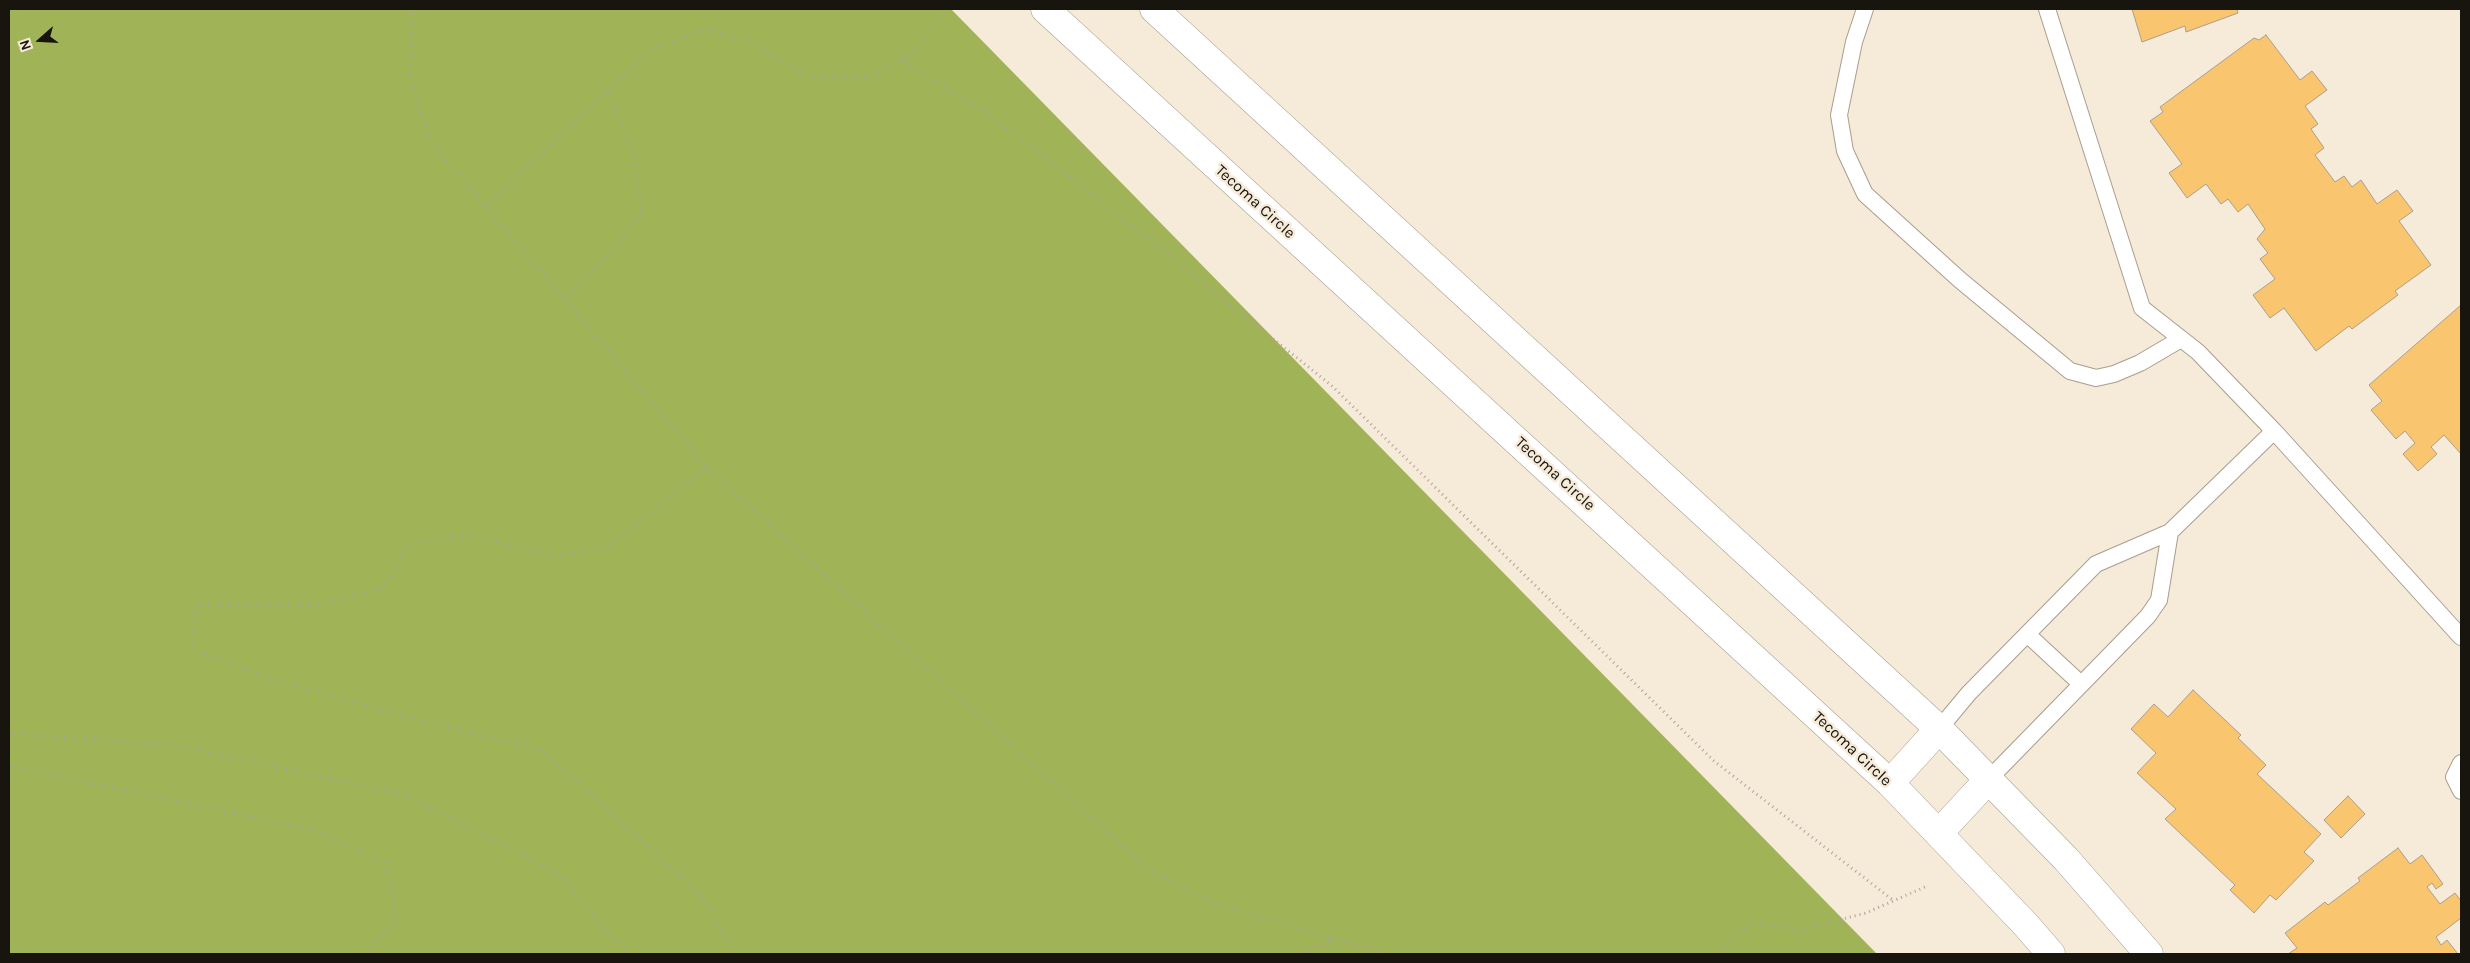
<!DOCTYPE html>
<style>
body{margin:0}
#map{position:relative;width:2470px;height:963px;overflow:hidden;background:#f6ead8;font-family:Karla,sans-serif}
canvas{display:block}
.frame{position:absolute;inset:0;border:10px solid #18140e;pointer-events:none}
.north{position:absolute;left:15px;top:15px;width:50px;height:50px;-webkit-text-stroke:4px #f6ead8;paint-order:stroke;rotate:251deg;font-size:14px;font-weight:700;line-height:20px;text-align:center;color:#18140e}
.north::after{content:'';display:block;margin:auto;width:18px;height:22px;background:#18140e;clip-path:polygon(50% 0,100% 100%,50% 72%,0 100%)}
</style>
<div id="map">
<canvas width="2470" height="963"></canvas>
<div class="frame"></div>
<div class="north">N</div>
</div>
<script>
const ctx = document.querySelector('canvas').getContext('2d');
ctx.lineJoin = 'round';
function fillPath(path, color) { ctx.fillStyle = color; ctx.fill(path, 'evenodd'); }
const shape = rows => new Path2D(rows.map(r => 'M' + r).join(''));
function trace(path, color, width, dash) { ctx.strokeStyle = color; ctx.lineWidth = width; ctx.lineCap = dash ? 'butt' : 'round'; ctx.setLineDash(dash || []); ctx.stroke(path); }
function drawText(font, color, halo, rows, align = 'center') {
  ctx.font = font + ' Karla,sans-serif'; ctx.lineWidth = 5; ctx.setLineDash([]); ctx.textBaseline = 'middle'; ctx.strokeStyle = halo; ctx.fillStyle = color; for (const [text, x, y, turn = 0] of rows) {
    ctx.save(); ctx.translate(x, y); ctx.rotate((+turn || 0) * Math.PI / 180); ctx.textAlign = isNaN(turn) ? turn : align; if (halo) ctx.strokeText(text, 0, 0); ctx.fillText(text, 0, 0); ctx.restore();
  }
}
fillPath(shape([
 [9,9,951,9,1877,954,9,954]
]), '#a0b357');
const building = shape([
 [2132,9,2237,9,2238,13,2186,32,2185,26,2142,42,2132,9],
 [2266,35,2300,80,2312,71,2327,90,2305,106,2318,124,2311,129,2324,148,2315,155,2335,182,2344,176,2352,187,2361,180,2377,204,2397,190,2413,211,2399,221,2431,265,2395,291,2398,295,2352,329,2349,326,2316,351,2284,308,2270,318,2253,295,2275,279,2260,259,2268,253,2257,239,2265,229,2248,204,2238,212,2228,199,2221,204,2206,184,2187,198,2169,173,2182,164,2150,121,2163,112,2160,107,2254,38,2259,40,2266,35],
 [2461,305,2461,454,2444,435,2431,447,2437,454,2418,471,2403,454,2415,443,2405,431,2396,439,2371,410,2382,401,2369,385,2461,305],
 [2193,690,2241,735,2238,738,2266,765,2257,774,2321,834,2304,852,2314,861,2276,900,2270,895,2254,913,2230,890,2235,885,2165,819,2176,809,2137,773,2156,753,2131,729,2154,704,2168,717,2193,690],
 [2348,796,2365,814,2341,838,2324,820,2348,796],
 [2398,848,2410,864,2422,855,2443,884,2436,889,2432,883,2427,887,2440,904,2455,893,2461,901,2461,918,2436,937,2441,945,2447,940,2458,954,2288,954,2297,948,2285,933,2325,902,2328,905,2360,881,2358,878,2398,848]
]);
fillPath(building, '#fac56f');
trace(building, '#a99e8e', 1);
const lane = shape([
 [1865,9,1854,42,1839,115,1845,151,1865,194,1960,280,2070,371,2096,378,2114,374,2140,363,2181,339],
 [2274,431,2461,637],
 [2027,634,2081,684],
 [1939,729,1969,693,2096,564,2170,532,2274,431,2198,352,2142,308,2047,9],
 [2461,763,2454,777,2461,791],
 [1988,780,2148,616,2159,600,2170,532]
]);
const street = shape([
 [1045,9,1890,783,2026,925,2051,954],
 [1154,9,1939,729,2066,859,2149,954],
 [1890,783,1939,729],
 [1939,833,1988,780]
]);
trace(lane, '#a99e8e', 18);
trace(street, '#a99e8e', 29);
trace(shape([
 [412,9,410,78,430,140,707,468,1151,872,1217,904,1386,954],
 [902,59,1015,133,1331,385,1714,761,1894,901],
 [486,206,653,48,705,30,747,41,810,77,870,77,916,51,947,9],
 [564,299,609,255,642,213,634,152,607,92],
 [707,468,604,549,557,556,468,535,412,544,381,588,320,605,196,605,192,649,270,678,410,718,542,750,700,894,735,954],
 [9,734,176,745,407,796,555,871,627,954],
 [9,766,314,830,386,863,397,920,365,954],
 [1301,954,1334,939],
 [1721,954,1728,942,1753,922,1799,930,1866,913,1927,886]
]), '#ada496', 3, [1, 4]);
trace(lane, '#fff', 16);
trace(street, '#fff', 28);
drawText('16px', '#18140e', '#f6ead8', [
 ["Tecoma Circle",1255,202,42],
 ["Tecoma Circle",1555,474,42],
 ["Tecoma Circle",1852,749,43]
]);
</script>
